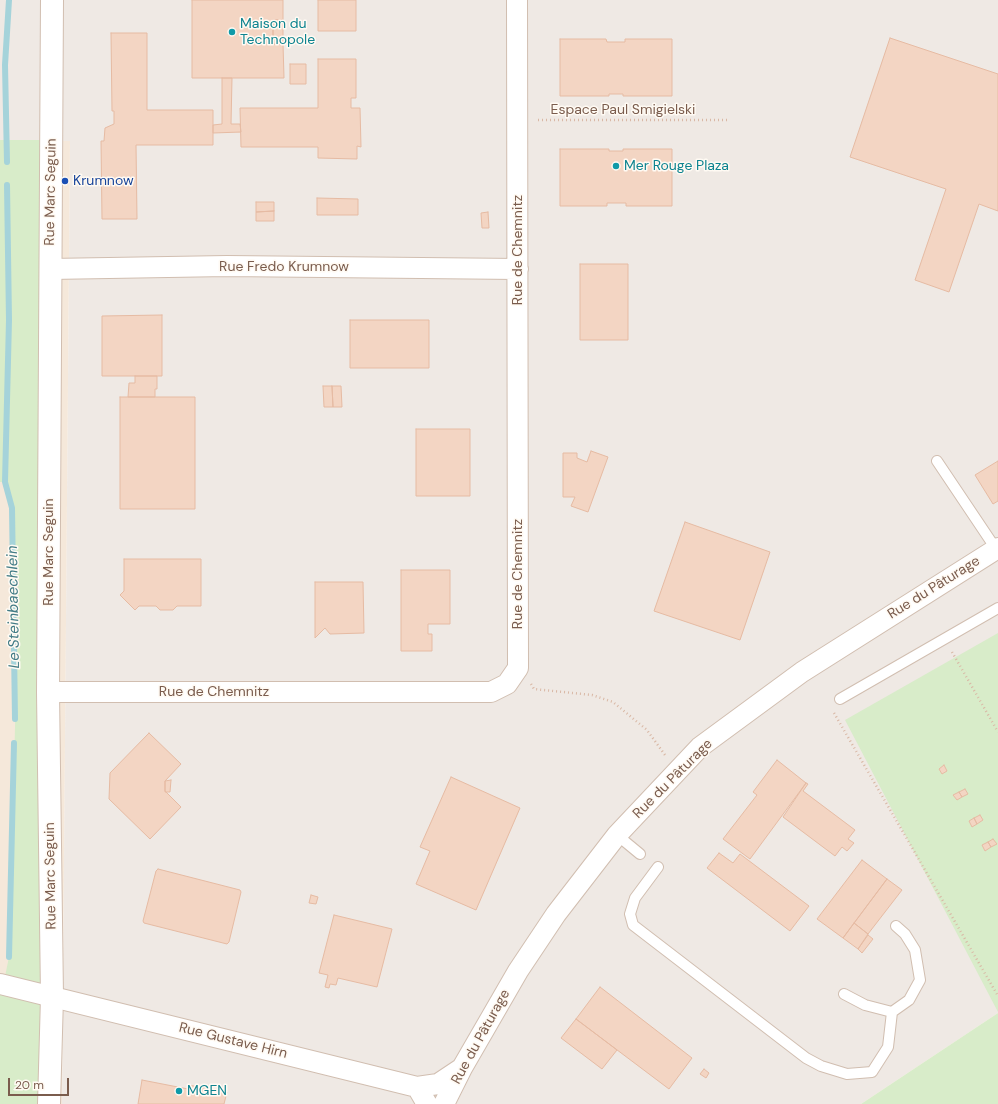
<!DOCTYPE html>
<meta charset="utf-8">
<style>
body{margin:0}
#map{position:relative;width:998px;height:1104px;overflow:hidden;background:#fdf6ec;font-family:"DM Sans",sans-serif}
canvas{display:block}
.scale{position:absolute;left:8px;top:1078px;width:61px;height:18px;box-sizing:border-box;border:2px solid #7a5c4d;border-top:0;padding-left:5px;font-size:12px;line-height:14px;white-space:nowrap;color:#7a5c4d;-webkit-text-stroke:3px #fffaf3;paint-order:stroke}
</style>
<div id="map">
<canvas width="998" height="1104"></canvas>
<div class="scale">20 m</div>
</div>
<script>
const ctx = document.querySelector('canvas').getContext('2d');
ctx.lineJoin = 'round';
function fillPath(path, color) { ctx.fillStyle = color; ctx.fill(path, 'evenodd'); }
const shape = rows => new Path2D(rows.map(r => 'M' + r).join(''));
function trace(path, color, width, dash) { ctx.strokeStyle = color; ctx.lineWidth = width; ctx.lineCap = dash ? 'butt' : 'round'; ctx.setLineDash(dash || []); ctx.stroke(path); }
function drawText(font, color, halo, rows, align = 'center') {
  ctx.font = font + ' "DM Sans",sans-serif'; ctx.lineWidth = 3; ctx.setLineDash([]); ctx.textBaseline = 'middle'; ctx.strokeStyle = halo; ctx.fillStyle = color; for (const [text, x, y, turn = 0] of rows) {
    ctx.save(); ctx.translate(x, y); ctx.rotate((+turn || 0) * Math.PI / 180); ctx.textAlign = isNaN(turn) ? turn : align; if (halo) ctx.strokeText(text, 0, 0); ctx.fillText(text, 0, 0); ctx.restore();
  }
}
fillPath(shape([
 [0,140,70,141,62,1104,0,1104]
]), '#f5e8da');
fillPath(shape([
 [0,0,998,0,998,1013,861,1104,62,1104,70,141,0,140]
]), '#efe9e4');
fillPath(shape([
 [0,140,52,140,50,1104,0,1104,0,985,3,986,9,957,16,689,12,508,5,482,0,482],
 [998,633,998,1012,845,720],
 [998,1013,998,1104,861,1104]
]), '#d8ecc9');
trace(shape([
 [7,162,5,65,9,0],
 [7,185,9,320,5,482,12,508,15,719],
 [9,957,14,743]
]), '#a5d3da', 6);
const building = shape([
 [192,0,283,0,283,20,273,20,273,44,283,44,284,78,192,78,192,0],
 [318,0,356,0,356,31,318,31,318,0],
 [273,20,283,20,283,44,273,44,273,20],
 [111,33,147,33,147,110,213,110,213,145,136,145,137,219,102,219,101,141,104,141,105,128,114,124,114,111,112,111,111,33],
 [890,38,998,74,998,211,979,204,949,292,915,280,946,189,850,157,890,38],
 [560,39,606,39,607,42,625,42,625,39,672,39,672,96,623,96,623,94,609,94,609,96,560,96,560,39],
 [318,59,356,59,356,98,351,98,351,108,360,108,361,147,357,146,357,159,318,158,318,147,241,147,240,108,318,108,318,59],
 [290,64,306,64,306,84,290,84,290,64],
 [222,78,232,78,231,124,240,124,241,132,213,133,213,125,222,124,222,78],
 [560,149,609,149,609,151,623,151,623,149,672,149,672,206,626,206,626,203,607,203,607,206,560,206,560,149],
 [317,198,358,199,358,215,317,215,317,198],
 [256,202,274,202,274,211,256,212,256,202],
 [274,211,274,221,256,221,256,212,274,211],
 [488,212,489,228,482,228,481,213,488,212],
 [580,264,628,264,628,340,580,340,580,264],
 [162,315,162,376,102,376,102,316,162,315],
 [350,320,429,320,429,368,350,368,350,320],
 [135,376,157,376,157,389,155,389,155,397,128,397,129,383,135,383,135,376],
 [323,386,332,386,333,407,324,407,323,386],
 [332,386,341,386,342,407,333,407,332,386],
 [120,397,195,397,195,509,120,509,120,397],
 [416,429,470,429,470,496,416,496,416,429],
 [591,451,608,457,588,512,571,506,575,497,563,497,563,453,577,453,577,458,587,462,591,451],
 [998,461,998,501,993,504,975,475,998,461],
 [685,522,770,552,740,640,654,611,685,522],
 [124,559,201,559,201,606,177,606,173,610,160,610,156,606,139,606,135,610,120,595,124,591,124,559],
 [401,570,450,570,450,624,428,624,428,634,432,634,432,651,401,651,401,570],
 [315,582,363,582,364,633,330,634,325,628,315,638,315,582],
 [149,733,181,764,165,781,165,791,181,807,150,839,109,799,110,773,149,733],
 [777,760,806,783,750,859,723,839,757,795,753,792,777,760],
 [944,765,947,771,942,774,939,769,944,765],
 [451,777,520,808,476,910,416,884,430,851,420,847,451,777],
 [171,780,170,792,165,792,165,781,171,780],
 [806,783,808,784,803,791,855,830,848,839,854,843,847,851,842,847,835,856,783,817,806,783],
 [965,789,968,794,962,797,959,792,965,789],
 [959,792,962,797,957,800,953,795,959,792],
 [980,815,983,820,977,824,974,818,980,815],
 [974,818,977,824,972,827,969,821,974,818],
 [993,839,997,844,991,847,988,842,993,839],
 [988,842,991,847,985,851,982,845,988,842],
 [719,853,733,863,740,854,809,906,790,931,707,868,719,853],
 [862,860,887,879,843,938,817,919,862,860],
 [158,869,240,890,241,892,229,942,227,944,144,923,143,921,156,871,158,869],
 [887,879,902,890,868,934,854,923,887,879],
 [311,895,318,897,316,904,309,903,311,895],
 [334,915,392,929,377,987,338,978,336,985,330,984,329,988,325,987,328,975,319,973,334,915],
 [854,923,868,934,858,949,843,938,854,923],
 [868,935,873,939,862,953,858,949,868,935],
 [600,987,692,1058,669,1089,576,1019,600,987],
 [576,1019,617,1050,602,1069,561,1038,576,1019],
 [704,1069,709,1073,706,1078,700,1074,704,1069],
 [142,1080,188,1089,188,1085,227,1092,224,1104,138,1104,142,1080]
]);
fillPath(building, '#f3d5c3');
trace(building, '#e6bba3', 1);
const service = shape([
 [937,461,996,549],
 [840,699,998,608],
 [617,835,640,854],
 [658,867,635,898,630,914,633,925,806,1058,821,1066,847,1074,872,1072,888,1047,892,1012,909,1000,920,980,915,950,905,934,896,926],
 [844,994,865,1005,892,1012]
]);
const minor = shape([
 [50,269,227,266,518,269],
 [48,692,491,692,507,684,518,668,517,0],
 [0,984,417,1087,438,1084,462,1068],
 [417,1087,427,1104],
 [444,1104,462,1068,518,971,556,914,617,835,700,747,802,672,998,548]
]);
const tertiary = shape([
 [49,1104,52,997,48,692,52,0]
]);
trace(service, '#d1beb0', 12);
trace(minor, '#d1beb0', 22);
trace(tertiary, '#d1beb0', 24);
trace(shape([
 [538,120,729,120],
 [952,652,998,732],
 [531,684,534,689,592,695,613,702,647,730,665,755],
 [834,713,998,996]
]), '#d9b8a5', 2.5, [1, 3]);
trace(service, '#fff', 10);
trace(minor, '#fff', 20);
trace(tertiary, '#fff', 22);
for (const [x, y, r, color] of [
 [232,32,4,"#0f9aa8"],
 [616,166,4,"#0f9aa8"],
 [65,181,4,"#1a4fb4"],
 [179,1091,4,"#0f9aa8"]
]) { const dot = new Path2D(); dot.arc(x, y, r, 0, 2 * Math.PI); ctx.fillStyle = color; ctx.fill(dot); trace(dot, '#fffaf3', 1.5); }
drawText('14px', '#0d838f', '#fffaf3', [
 ["Maison du",240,24],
 ["Technopole",240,40],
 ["Mer Rouge Plaza",624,166],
 ["MGEN",187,1091]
], 'left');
drawText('14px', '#7a5c4d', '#fffaf3', [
 ["Espace Paul Smigielski",623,110],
 ["Rue Marc Seguin",51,192,-89],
 ["Rue de Chemnitz",518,250,-90],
 ["Rue Fredo Krumnow",284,267],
 ["Rue Marc Seguin",49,552,-90],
 ["Rue de Chemnitz",518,574,-90],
 ["Rue du Pâturage",934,588,-32],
 ["Rue de Chemnitz",214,692],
 ["Rue du Pâturage",673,779,-45],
 ["Rue Marc Seguin",51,876,-91],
 ["Rue du Pâturage",481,1037,-61],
 ["Rue Gustave Hirn",233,1041,14]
]);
drawText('14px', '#164399', '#fffaf3', [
 ["Krumnow",73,181]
], 'left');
drawText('italic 15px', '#437c86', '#fffaf3', [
 ["Le Steinbaechlein",14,607,-91]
]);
</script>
